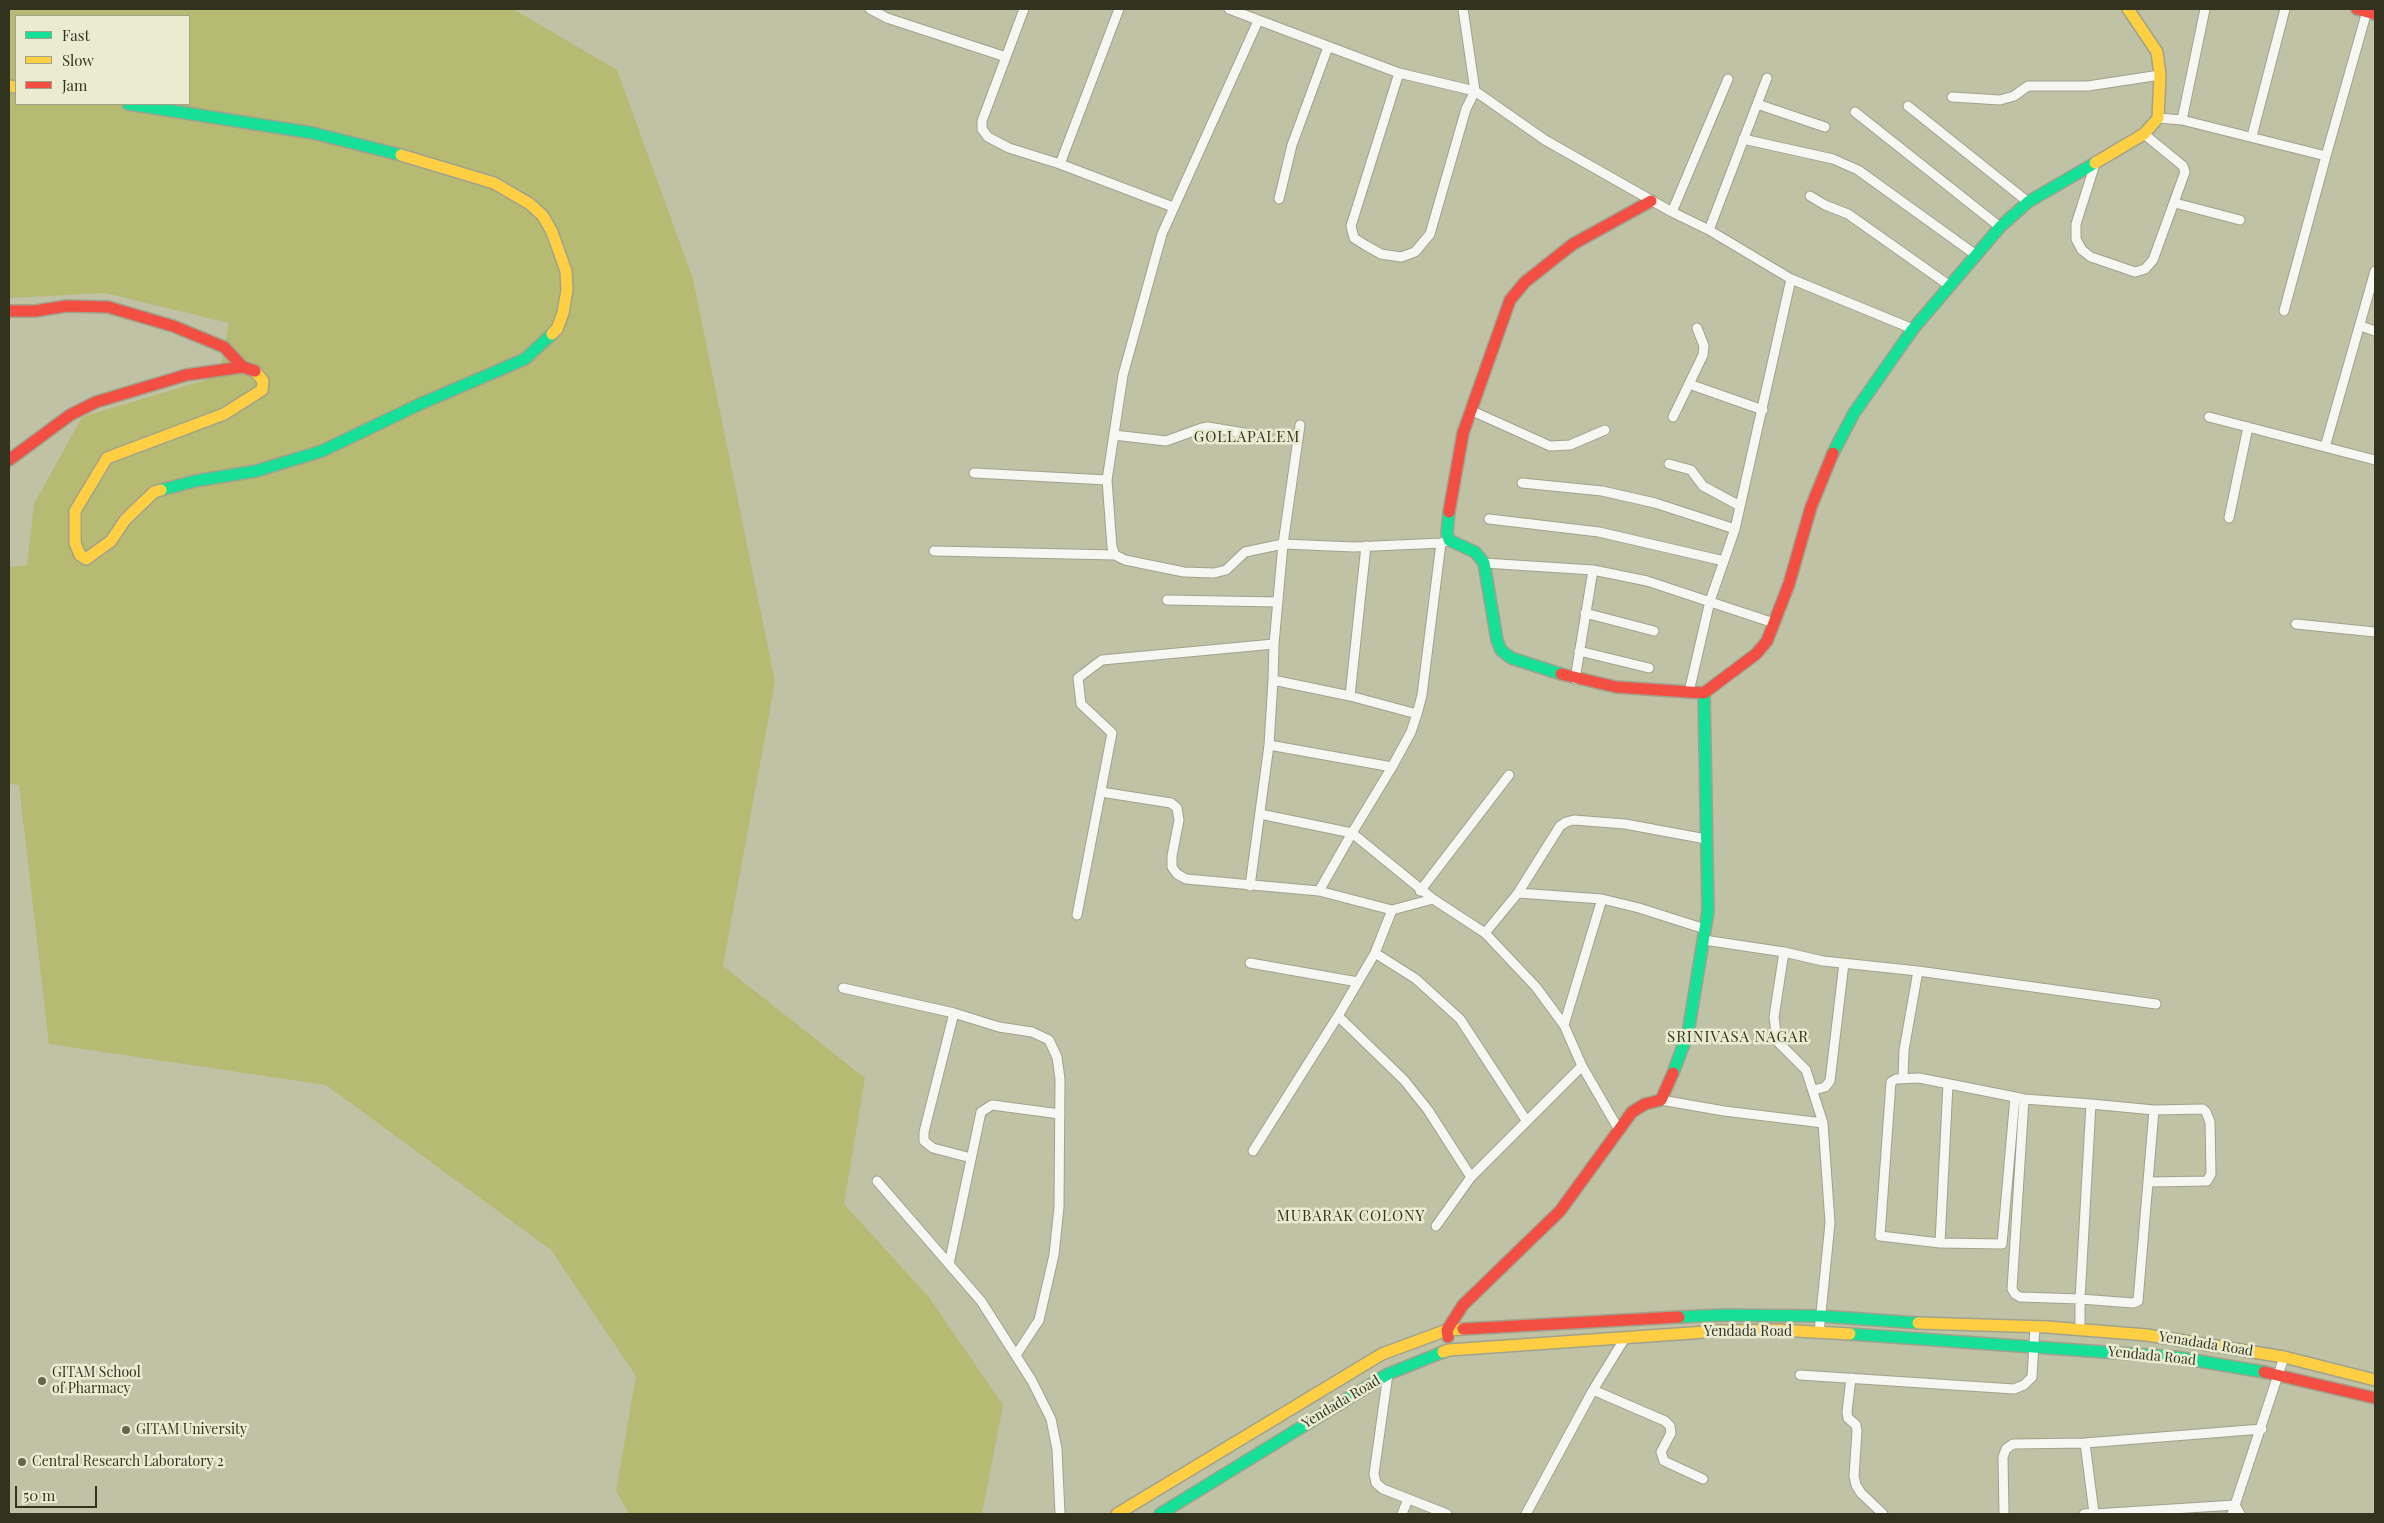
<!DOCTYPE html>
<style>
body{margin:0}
#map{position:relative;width:2384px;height:1523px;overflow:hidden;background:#c0c2a5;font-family:"Playfair Display",serif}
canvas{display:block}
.frame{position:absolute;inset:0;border:10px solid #32331e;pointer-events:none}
.legend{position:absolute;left:15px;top:15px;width:175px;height:90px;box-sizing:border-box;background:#eaecd2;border:1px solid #a0a28a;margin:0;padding:6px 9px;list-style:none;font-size:15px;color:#32331e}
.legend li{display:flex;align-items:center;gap:10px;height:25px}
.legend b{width:25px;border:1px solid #a0a28a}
.scale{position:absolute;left:15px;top:1486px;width:82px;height:22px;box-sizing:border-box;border:2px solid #32331e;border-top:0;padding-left:6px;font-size:15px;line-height:18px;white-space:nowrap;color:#32331e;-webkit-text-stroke:4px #eaecd2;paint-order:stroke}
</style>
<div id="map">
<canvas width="2384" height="1523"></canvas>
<div class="frame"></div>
<ul class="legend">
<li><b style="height:6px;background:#16e098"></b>Fast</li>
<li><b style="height:6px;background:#ffcf43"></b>Slow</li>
<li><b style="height:6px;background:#f24e42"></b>Jam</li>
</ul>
<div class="scale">50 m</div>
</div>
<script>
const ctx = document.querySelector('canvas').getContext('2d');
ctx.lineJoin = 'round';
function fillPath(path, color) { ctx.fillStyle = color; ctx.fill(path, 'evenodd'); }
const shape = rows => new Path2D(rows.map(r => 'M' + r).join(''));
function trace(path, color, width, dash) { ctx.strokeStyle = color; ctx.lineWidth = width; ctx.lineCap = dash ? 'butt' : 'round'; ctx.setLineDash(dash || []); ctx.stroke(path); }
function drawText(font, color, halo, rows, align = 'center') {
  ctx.font = font + ' "Playfair Display",serif'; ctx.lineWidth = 5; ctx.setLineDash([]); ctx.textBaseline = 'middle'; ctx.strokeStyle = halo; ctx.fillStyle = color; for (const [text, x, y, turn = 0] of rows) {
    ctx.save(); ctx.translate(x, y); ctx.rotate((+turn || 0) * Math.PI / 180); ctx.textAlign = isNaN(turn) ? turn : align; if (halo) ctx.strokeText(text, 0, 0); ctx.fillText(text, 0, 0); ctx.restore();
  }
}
fillPath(shape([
 [9,9,513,9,617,70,693,279,775,682,723,966,865,1078,844,1204,928,1296,1003,1405,982,1514,629,1514,616,1491,636,1376,551,1250,326,1085,49,1044,19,785,9,784,9,567,27,565,34,504,82,417,219,376,229,323,105,293,9,298],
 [16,16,189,16,189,104,16,104]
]), '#b6ba72');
const street = shape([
 [870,9,887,18,1006,57],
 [1024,9,982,121,982,129,988,137,1009,148,1060,164,1173,207],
 [1229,9,1399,73,1475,91,1466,109,1430,234,1415,252,1401,257,1381,254,1365,245,1354,238,1351,226,1399,73],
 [1463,9,1475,91,1545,140,1672,212,1709,230,1791,279,1913,329],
 [1258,21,1162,234,1123,375,1107,480,1112,547,1115,555,1125,560,1184,572,1214,573,1226,570,1245,552,1283,544,1354,547,1441,543,1449,540],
 [1952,97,2000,100,2014,96,2028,86,2088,86,2160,75],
 [1757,104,1825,127],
 [1908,106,2028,202],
 [1855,112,2000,227],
 [2158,118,2182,120,2205,9],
 [2182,120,2326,156,2367,11],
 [2252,136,2285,9],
 [1743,139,1833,159,1858,170,1976,255],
 [2096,161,2076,224,2076,239,2082,250,2091,257,2135,272,2145,269,2153,260,2185,172,2183,166,2144,134],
 [1060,164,1119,9],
 [1810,196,1825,205,1848,214,1950,286],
 [1279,199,1292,145,1328,47],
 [2175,203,2240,220],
 [1672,212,1728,79],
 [1709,230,1767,78],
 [2284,311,2326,156],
 [2361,326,2375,331],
 [1689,384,1763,410],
 [1470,410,1550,446,1570,445,1605,430],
 [1673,417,1703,355,1704,346,1697,328],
 [2209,417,2375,460],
 [1300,425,1283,544,1274,644,1273,680,1350,696,1417,714],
 [1114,435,1166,441,1202,428,1208,427,1256,435],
 [2325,447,2375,271],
 [1669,464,1691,470,1703,486,1740,506],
 [974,473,1107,480],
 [1522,483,1602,491,1655,503,1735,529],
 [2229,518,2248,427],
 [1489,519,1599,532,1724,561],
 [934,551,1115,555],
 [1484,563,1593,570,1647,581,1774,623],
 [1167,600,1278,602],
 [1585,613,1654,631],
 [2296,624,2375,632],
 [1579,651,1649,668],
 [1575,679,1593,570],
 [1273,680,1269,745,1392,767],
 [1689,692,1710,601,1735,529,1791,279],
 [1350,696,1366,546],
 [1101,792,1171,803,1177,808,1179,820,1172,856,1172,867,1177,874,1186,879,1319,891,1392,910,1433,899,1485,933,1518,893,1560,826,1566,822,1574,820,1625,824,1706,839],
 [1260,814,1352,833,1392,767,1411,732,1417,714,1422,695,1441,543],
 [1250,886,1269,745],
 [1319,891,1352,833,1433,899],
 [1420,891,1509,775],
 [1518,893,1602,899,1639,908,1705,929],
 [1392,910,1375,953,1338,1016,1404,1080,1428,1110,1471,1177,1582,1066],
 [1077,915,1112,733,1081,704,1078,678,1102,660,1274,644],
 [1485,933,1536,987,1564,1025,1582,1066,1619,1130],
 [1704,940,1784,952,1774,1017,1777,1041,1806,1070,1823,1123,1830,1223,1819,1333],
 [1784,952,1823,961,1918,971,2156,1004],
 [1375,953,1416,979,1460,1019,1526,1120],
 [1250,963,1358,982],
 [843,988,954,1013,999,1027,1032,1032,1049,1040,1057,1057,1060,1079,1059,1207,1054,1255,1039,1320,1016,1355],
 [954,1013,924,1132,924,1141,933,1148,971,1158],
 [1564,1025,1602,899],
 [1903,1078,1904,1050,1918,971],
 [1814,1090,1825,1087,1830,1081,1844,963],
 [2015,1097,2002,1244,1940,1243,1880,1236,1891,1082,1896,1079,1919,1078,2015,1097,2024,1099],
 [1661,1100,1724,1111,1823,1123],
 [1253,1151,1338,1016],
 [877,1181,981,1301,1032,1381,1051,1419,1057,1449,1060,1514],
 [2150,1182,2207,1181,2211,1174,2210,1122,2206,1112,2203,1109,2154,1110],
 [1436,1226,1471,1177],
 [1940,1243,1948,1084],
 [949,1264,981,1112,992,1105,1060,1114],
 [2080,1330,2080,1299,2091,1104,2024,1099,2012,1289,2015,1294,2020,1297,2080,1299,2133,1303,2138,1301,2154,1110,2091,1104],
 [1388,1374,1374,1474,1376,1483,1383,1489,1447,1514],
 [1800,1375,2014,1389,2024,1385,2032,1377,2035,1327],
 [1851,1378,1847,1412,1848,1418,1856,1425,1857,1431,1854,1476,1856,1485,1861,1493,1883,1514],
 [1593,1390,1625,1338],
 [1402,1514,1408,1499],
 [1526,1514,1593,1390,1665,1421,1670,1426,1671,1433,1661,1452,1664,1461,1703,1479],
 [2004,1514,2003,1457,2006,1449,2013,1444,2085,1443,2262,1429],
 [2084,1514,2094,1513,2085,1443],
 [2094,1514,2235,1505,2240,1514],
 [2232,1514,2284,1357]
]);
const fast = shape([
 [128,104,313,133,401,155],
 [1833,453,1854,413,1913,329,2000,227,2028,202,2095,163],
 [161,490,195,481,256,471,322,451,420,404,525,359,552,334],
 [1449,512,1447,533,1449,540,1475,552,1484,563,1497,640,1501,650,1511,658,1561,674],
 [1673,1073,1688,1033,1708,911,1704,693],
 [1679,1317,1723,1315,1820,1316,1918,1323],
 [1850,1334,2175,1357,2264,1372],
 [1160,1514,1388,1374,1443,1352]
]);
const slow = shape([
 [9,86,16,87],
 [401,155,494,183,530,204,543,216,552,232,566,271,567,290,563,313,557,329,552,334],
 [2095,163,2144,134,2158,118,2160,75,2157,52,2128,9],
 [161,490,154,492,125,520,111,541,86,559,80,555,75,543,75,511,107,458,224,414,262,390,263,381,255,371],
 [1918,1323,2047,1327,2147,1335,2284,1357,2375,1380],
 [1443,1352,1449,1350,1720,1331,1778,1330,1850,1334],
 [1117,1514,1382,1354,1447,1330,1463,1329]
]);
const jam = shape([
 [2357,9,2375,14],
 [9,311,35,311,67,306,108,307,173,326,224,347,243,367],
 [9,460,70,415,96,402,186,375,243,367,255,371],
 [1449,512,1463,433,1510,300,1525,282,1573,244,1651,201],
 [1561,674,1616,687,1704,693,1756,654,1767,641,1789,584,1811,507,1833,453],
 [1463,1329,1679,1317],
 [1448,1337,1447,1330,1463,1305,1560,1211,1632,1112,1645,1104,1661,1100,1673,1073],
 [2264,1372,2375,1398]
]);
trace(street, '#a1a28c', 11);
trace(fast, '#a1a28c', 14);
trace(slow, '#a1a28c', 14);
trace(jam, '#a1a28c', 14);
trace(street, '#f6f6f2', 9);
trace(fast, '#16e098', 11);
trace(slow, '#ffcf43', 11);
trace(jam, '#f24e42', 11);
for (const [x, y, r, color] of [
 [42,1381,5,"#64654d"],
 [126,1430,5,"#64654d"],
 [22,1462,5,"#64654d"]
]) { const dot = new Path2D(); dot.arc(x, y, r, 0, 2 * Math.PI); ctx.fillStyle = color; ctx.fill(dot); trace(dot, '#eaecd2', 2); }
drawText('14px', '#32331e', '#eaecd2', [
 ["Yendada Road",1748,1332],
 ["Yenadada Road",2206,1344,9],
 ["Yendada Road",2152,1356,6],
 ["Yendada Road",1341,1402,-31]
]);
drawText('14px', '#32331e', '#eaecd2', [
 ["GITAM School",52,1373],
 ["of Pharmacy",52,1389],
 ["GITAM University",136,1430],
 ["Central Research Laboratory 2",32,1462]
], 'left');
ctx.letterSpacing = '1px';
drawText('15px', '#32331e', '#eaecd2', [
 ["GOLLAPALEM",1247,437],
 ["SRINIVASA NAGAR",1738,1037],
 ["MUBARAK COLONY",1351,1216]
]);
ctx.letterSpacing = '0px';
</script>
